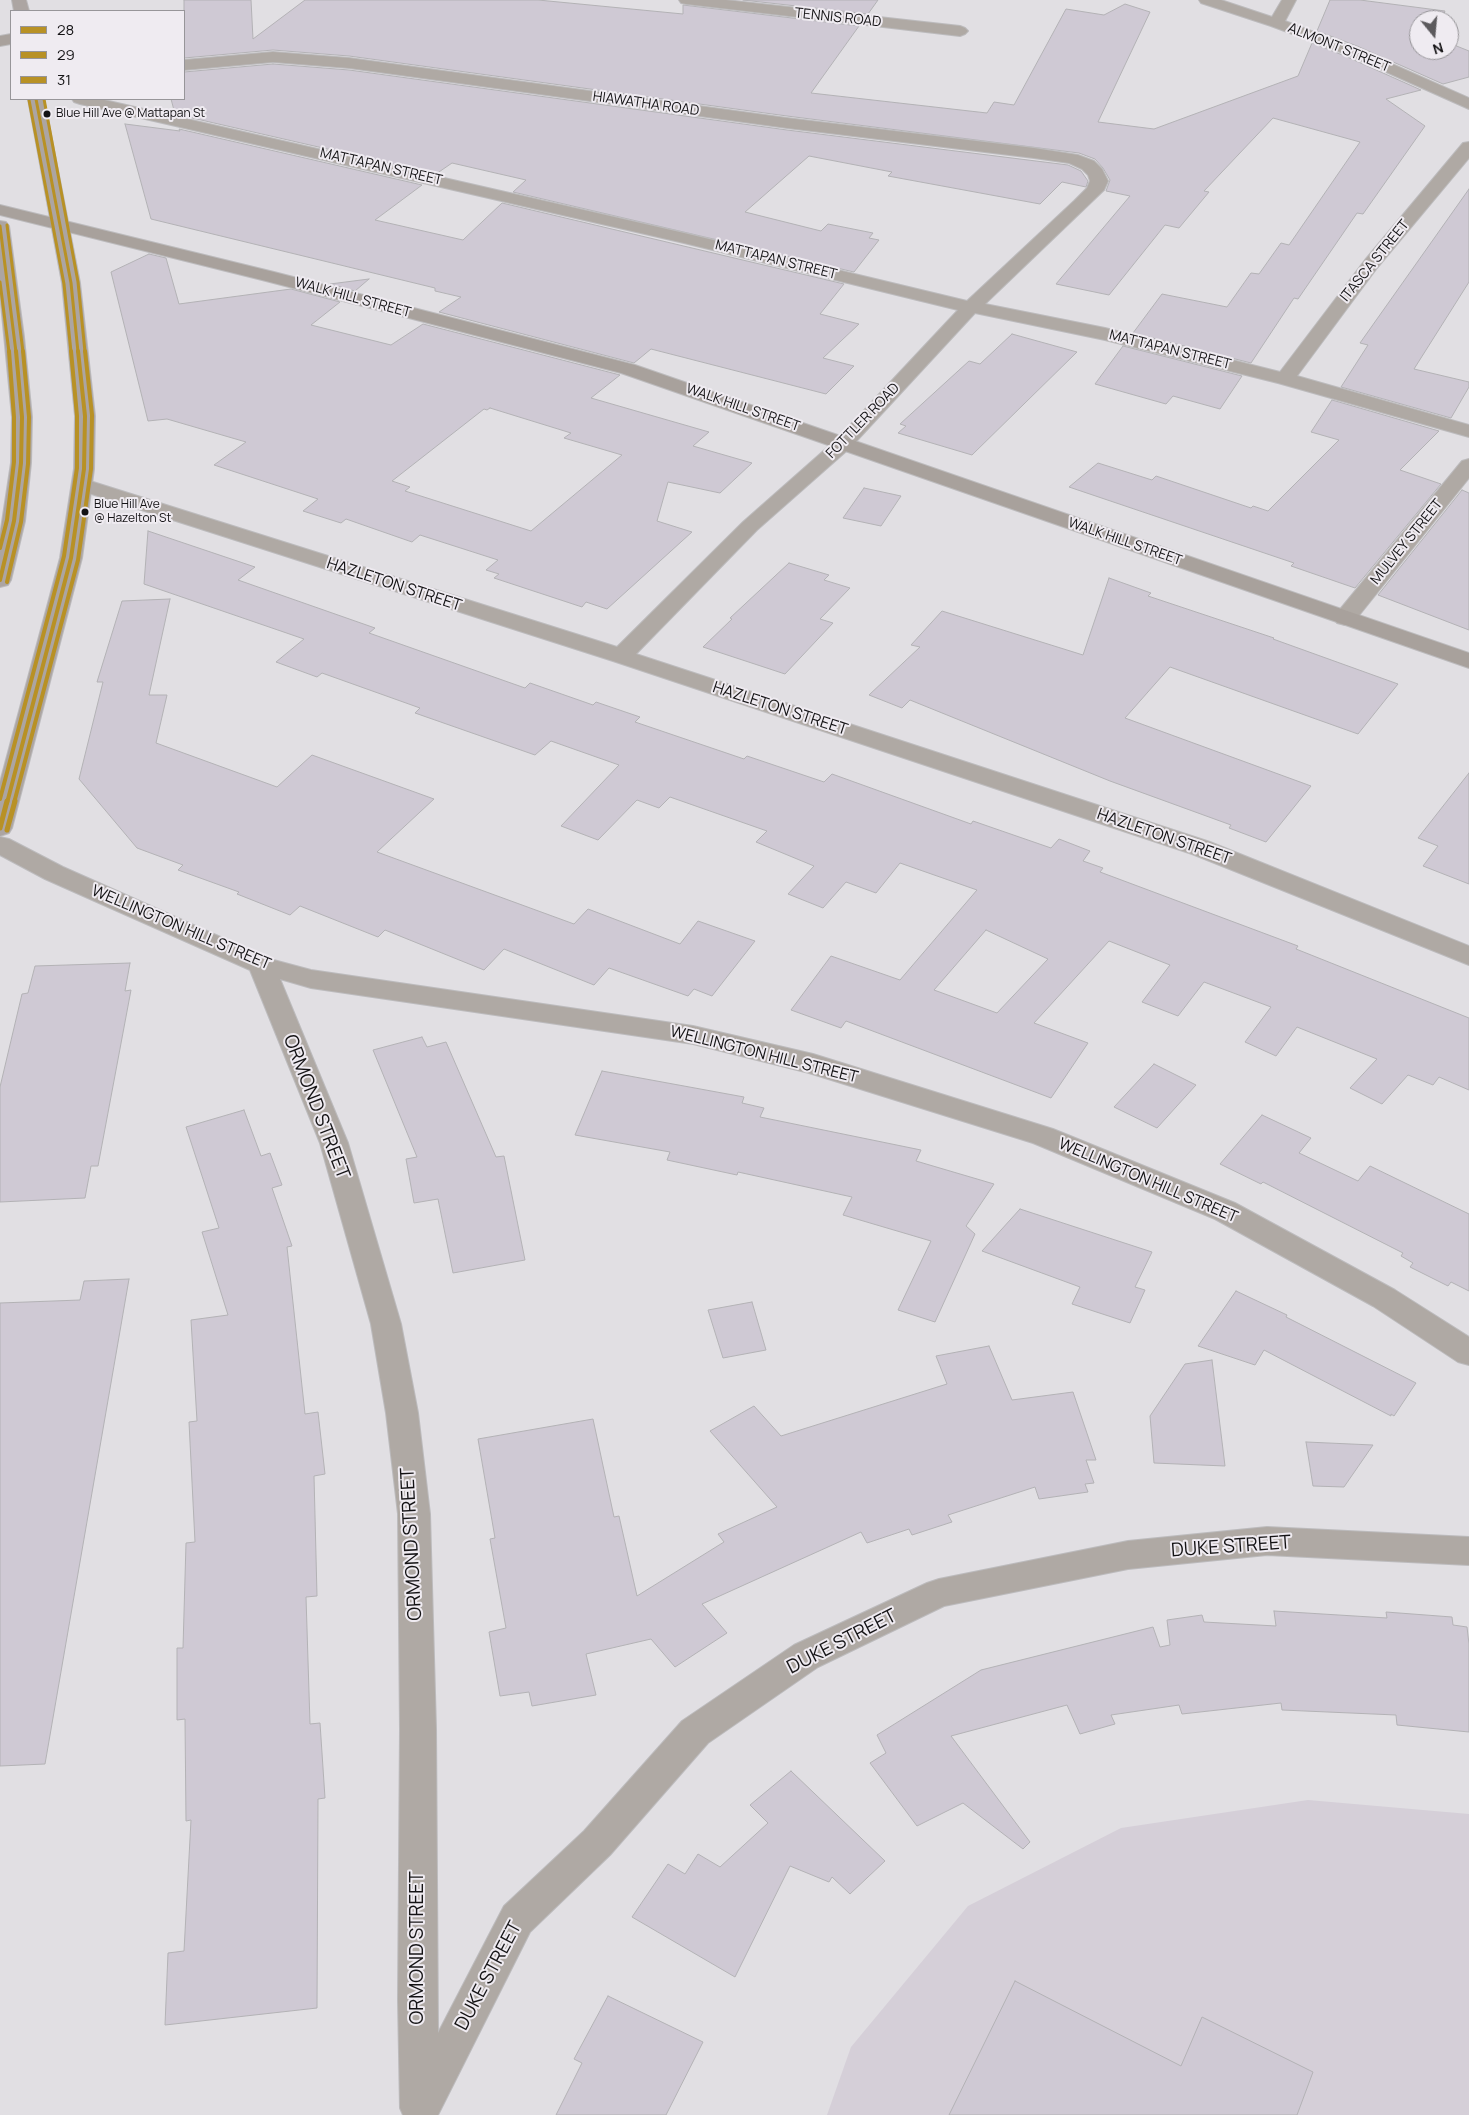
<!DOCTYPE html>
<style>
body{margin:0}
#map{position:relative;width:1469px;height:2115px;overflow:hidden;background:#e1dfe3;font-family:Manrope,sans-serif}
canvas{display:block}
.legend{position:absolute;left:10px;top:10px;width:175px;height:90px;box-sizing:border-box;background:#efebf1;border:1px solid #979599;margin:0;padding:6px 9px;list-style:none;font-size:15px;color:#141315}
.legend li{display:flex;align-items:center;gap:10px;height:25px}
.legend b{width:25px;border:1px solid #979599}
.north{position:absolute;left:1409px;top:10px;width:50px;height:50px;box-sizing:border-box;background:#efebf1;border:1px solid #979599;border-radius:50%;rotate:163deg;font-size:14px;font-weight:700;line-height:20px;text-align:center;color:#141315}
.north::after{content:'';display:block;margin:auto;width:18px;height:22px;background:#5c5a5d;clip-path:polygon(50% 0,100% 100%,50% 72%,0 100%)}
</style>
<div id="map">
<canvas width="1469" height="2115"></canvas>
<ul class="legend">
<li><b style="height:6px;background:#b89125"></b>28</li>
<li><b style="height:6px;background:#b89125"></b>29</li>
<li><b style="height:6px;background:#b89125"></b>31</li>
</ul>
<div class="north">N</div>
</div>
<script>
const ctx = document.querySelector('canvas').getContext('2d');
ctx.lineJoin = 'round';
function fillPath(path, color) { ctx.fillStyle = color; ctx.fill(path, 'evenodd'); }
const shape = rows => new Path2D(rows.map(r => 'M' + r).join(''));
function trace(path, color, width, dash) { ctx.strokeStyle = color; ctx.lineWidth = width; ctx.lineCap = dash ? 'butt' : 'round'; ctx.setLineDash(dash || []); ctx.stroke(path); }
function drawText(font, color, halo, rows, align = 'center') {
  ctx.font = font + ' Manrope,sans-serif'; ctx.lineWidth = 4; ctx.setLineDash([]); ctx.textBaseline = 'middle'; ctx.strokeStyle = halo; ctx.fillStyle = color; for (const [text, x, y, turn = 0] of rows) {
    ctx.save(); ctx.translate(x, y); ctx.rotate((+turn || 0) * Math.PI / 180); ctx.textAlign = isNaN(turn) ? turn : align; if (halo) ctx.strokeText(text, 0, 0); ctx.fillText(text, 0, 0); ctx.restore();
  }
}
fillPath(shape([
 [1308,1800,1469,1814,1469,2115,827,2115,851,2047,968,1906,1121,1828]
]), '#d5cfd8');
const building = shape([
 [184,0,251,0,253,39,305,0,538,0,683,14,683,5,859,26,811,93,987,113,994,102,1014,105,1066,9,1104,15,1125,4,1150,12,1098,122,1154,129,1298,76,1312,43,1345,56,1421,90,1386,99,1425,126,1363,214,1357,213,1298,299,1294,298,1251,363,1133,333,1162,294,1227,307,1251,273,1259,274,1281,243,1289,245,1360,142,1273,118,1204,191,1209,192,1179,228,1165,225,1109,295,1056,284,1130,196,1106,191,1110,180,1103,168,1095,159,1079,153,787,116,349,56,273,50,184,58,184,0],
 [743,0,878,0,868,14,743,0],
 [1330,0,1360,0,1445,11,1441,20,1419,20,1419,50,1449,50,1449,43,1469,51,1469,77,1443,84,1357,46,1317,31,1330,0],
 [273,64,349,70,787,130,1068,165,1081,171,1088,181,1086,187,1062,182,1040,204,888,176,892,172,809,156,745,212,821,231,828,224,873,233,869,238,879,240,854,272,513,192,526,180,452,163,436,174,175,114,171,99,184,99,184,72,273,64],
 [125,124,180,131,179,129,422,185,375,220,463,240,502,203,844,284,820,314,859,324,823,358,854,366,826,394,651,349,634,363,439,312,461,297,435,291,435,288,151,219,125,124],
 [1469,189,1469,282,1414,369,1469,382,1469,387,1451,418,1341,387,1368,345,1360,343,1469,189],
 [149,254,166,258,179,304,291,289,340,302,311,325,391,345,423,324,620,375,591,398,709,432,693,446,752,463,720,493,668,482,657,521,692,532,607,609,586,602,582,607,494,578,499,574,486,570,498,560,420,535,412,542,346,519,341,523,303,511,318,499,214,465,246,442,167,419,148,421,111,272,149,254],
 [490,408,571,433,564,438,622,455,531,531,405,491,410,487,392,481,484,409,487,410,490,408],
 [369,279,355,291,330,284,369,279],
 [1012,334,1077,352,972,455,898,433,906,426,900,424,969,361,980,364,1012,334],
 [1123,346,1242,376,1220,409,1173,396,1166,404,1095,384,1123,346],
 [1332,400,1439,431,1400,470,1441,484,1355,588,1291,566,1294,563,1069,487,1098,463,1152,480,1156,476,1251,508,1253,506,1268,511,1339,440,1311,432,1332,400],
 [864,488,901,496,881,526,843,518,864,488],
 [1462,490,1469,493,1469,630,1378,595,1462,490],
 [148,531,255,567,238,580,375,628,369,633,525,688,530,683,593,705,596,702,640,717,635,722,744,759,747,756,824,782,832,774,971,824,973,821,1051,848,1059,839,1090,851,1083,861,1103,868,1100,872,1298,946,1296,949,1469,1018,1469,1090,1439,1077,1433,1085,1408,1075,1382,1104,1350,1088,1377,1059,1297,1027,1276,1056,1245,1042,1271,1007,1204,982,1178,1016,1142,1002,1170,965,1109,941,1034,1023,1088,1043,1051,1098,846,1021,841,1028,791,1010,831,956,900,980,977,890,900,863,876,893,846,882,823,908,788,894,814,866,756,842,767,831,670,797,659,808,637,800,598,840,561,826,619,765,551,741,535,755,415,713,420,708,322,673,317,677,276,662,304,639,144,584,148,531],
 [986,930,1048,959,997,1013,934,990,986,930],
 [789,563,829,575,824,580,850,588,820,619,833,623,785,674,703,647,732,619,730,618,789,563],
 [1109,578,1151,593,1148,596,1274,638,1273,639,1398,684,1358,734,1170,667,1125,718,1311,786,1266,842,1229,828,1231,825,1110,781,910,700,902,708,869,695,920,647,911,645,942,611,1083,655,1109,578],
 [170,599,149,695,167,695,156,743,277,787,312,755,434,799,377,852,574,924,588,909,680,944,698,921,755,941,712,996,694,989,688,996,609,968,594,985,504,949,484,970,385,930,378,937,300,906,290,915,237,894,239,892,178,870,183,865,137,848,79,779,103,682,97,682,122,601,170,599],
 [1469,773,1469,884,1423,866,1438,846,1418,838,1469,773],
 [130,963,125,991,131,990,98,1166,91,1166,85,1198,0,1202,0,1087,22,994,28,993,35,966,130,963],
 [422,1037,427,1047,446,1042,496,1157,504,1156,525,1260,453,1273,438,1199,414,1203,406,1159,417,1157,373,1050,422,1037],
 [1154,1064,1196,1085,1157,1128,1114,1107,1154,1064],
 [602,1071,744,1097,742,1103,764,1108,760,1117,921,1150,916,1161,994,1184,966,1226,975,1234,935,1322,898,1310,931,1241,843,1215,852,1197,738,1172,737,1175,667,1160,670,1152,575,1135,602,1071],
 [244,1110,261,1156,270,1153,282,1185,272,1188,292,1246,287,1247,305,1414,318,1412,325,1474,314,1476,317,1596,306,1597,310,1724,320,1723,325,1798,318,1799,317,2008,165,2025,168,1953,184,1951,191,1820,186,1821,185,1719,177,1720,177,1648,183,1648,186,1543,195,1542,189,1422,197,1421,191,1320,228,1315,202,1232,219,1228,186,1127,244,1110],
 [1262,1115,1311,1138,1299,1153,1358,1181,1370,1166,1469,1214,1469,1291,1451,1282,1448,1286,1410,1267,1413,1263,1401,1256,1403,1253,1263,1182,1261,1184,1220,1164,1262,1115],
 [1020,1209,1152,1252,1135,1287,1145,1290,1130,1323,1072,1304,1080,1287,982,1251,1020,1209],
 [129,1279,45,1764,0,1766,0,1303,80,1300,84,1281,129,1279],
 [1236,1291,1287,1315,1286,1317,1416,1383,1394,1416,1391,1414,1391,1416,1264,1350,1255,1365,1198,1346,1236,1291],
 [752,1302,766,1350,723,1358,708,1310,752,1302],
 [989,1346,1012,1400,1073,1392,1096,1460,1086,1460,1094,1483,1085,1484,1088,1492,1039,1499,1035,1487,948,1515,952,1522,912,1535,909,1529,867,1543,861,1532,702,1604,727,1633,675,1667,651,1639,586,1654,596,1695,532,1706,529,1692,500,1696,489,1632,506,1628,490,1539,495,1538,478,1439,593,1419,614,1517,619,1516,637,1596,724,1542,718,1534,777,1507,710,1431,754,1406,781,1436,947,1384,936,1356,989,1346],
 [1212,1360,1225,1466,1154,1463,1150,1416,1185,1364,1212,1360],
 [1306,1442,1373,1445,1344,1487,1313,1486,1306,1442],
 [1274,1611,1387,1618,1386,1612,1452,1617,1453,1625,1467,1627,1469,1644,1469,1732,1397,1725,1396,1715,1282,1710,1281,1703,1182,1714,1179,1705,1111,1715,1115,1724,1080,1734,1067,1705,951,1736,1030,1842,1023,1849,963,1803,917,1826,870,1763,886,1753,877,1735,981,1670,1153,1627,1160,1647,1170,1645,1167,1620,1202,1615,1204,1622,1276,1626,1274,1611],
 [791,1771,885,1861,850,1894,832,1877,829,1882,790,1866,735,1977,632,1917,668,1864,685,1874,698,1854,720,1867,768,1823,750,1805,791,1771],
 [1015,1981,1181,2066,1202,2017,1313,2072,1297,2115,949,2115,1015,1981],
 [608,1996,703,2042,666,2115,556,2115,582,2063,574,2059,608,1996]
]);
fillPath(building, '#cfc9d4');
trace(building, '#b3b2b5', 1);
const minor = shape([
 [679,0,726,0,960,26,965,28,968,31,965,34,960,36,686,4,681,3,679,0],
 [1199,0,1221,0,1272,17,1282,0,1296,0,1285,21,1356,48,1469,98,1469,109,1346,54,1271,26,1201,3,1199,0],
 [273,52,349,58,787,118,1034,148,1078,155,1094,161,1102,169,1108,181,1104,190,985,304,1105,328,1280,372,1365,260,1463,143,1469,142,1469,158,1377,268,1297,376,1469,425,1469,437,1278,383,1105,340,975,313,851,447,757,530,636,654,1210,842,1469,946,1469,965,1192,854,613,661,76,489,73,485,76,481,83,479,90,481,617,647,743,522,837,439,958,310,684,243,80,104,74,102,72,99,100,99,684,233,967,301,1074,201,1087,188,1090,181,1088,175,1082,169,1069,163,1034,158,787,128,349,68,273,62,184,70,184,60,273,52],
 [1469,459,1469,478,1353,623,1345,625,1337,623,1334,618,1337,613,1462,461,1469,459],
 [0,837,9,839,63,867,270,959,311,970,693,1026,813,1054,1053,1129,1235,1203,1395,1290,1469,1337,1469,1365,1458,1362,1373,1306,1215,1219,1033,1143,809,1073,693,1044,311,988,280,979,348,1143,401,1324,418,1413,430,1514,436,1729,438,2033,504,1906,584,1831,682,1721,794,1645,927,1583,939,1579,1128,1541,1267,1527,1469,1537,1469,1565,1267,1555,1128,1569,944,1606,818,1667,708,1743,610,1855,530,1932,438,2115,403,2115,400,2108,398,2000,400,1729,398,1514,386,1413,371,1324,320,1143,250,970,45,879,0,855,0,837]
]);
const major = shape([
 [11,34,11,44,0,46,0,36,11,34],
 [0,205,274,272,635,365,1469,653,1469,668,621,373,262,280,0,215,0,205]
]);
const highway = shape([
 [12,0,26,0,29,11,14,11,12,0],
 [28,99,44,99,80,283,95,416,94,469,82,558,12,828,9,833,0,836,0,782,60,558,74,469,75,416,62,283,28,99],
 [0,221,6,222,9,226,24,337,32,417,31,463,25,521,11,580,8,585,0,587,0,535,11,463,12,417,0,294,0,221]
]);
trace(minor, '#bcbbbd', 2);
trace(major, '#bcbbbd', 2);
trace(highway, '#bcbbbd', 2);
fillPath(minor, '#afa9a4');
fillPath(major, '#a8a19c');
fillPath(highway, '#aca5a2');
trace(shape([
 [36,99,71,283,78,352],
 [0,226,16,352]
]), '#b89125', 3);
trace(shape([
 [0,580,14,521,21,463,22,417,16,351],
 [7,803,71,558,84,469,85,416,78,351]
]), '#b89125', 4);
trace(shape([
 [0,828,7,801]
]), '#b89125', 5);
trace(shape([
 [44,99,78,282,85,352],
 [0,282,9,352]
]), '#b89125', 3);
trace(shape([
 [0,548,7,520,14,462,14,417,9,351],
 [14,803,78,560,91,469,92,415,85,351]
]), '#b89125', 4);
trace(shape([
 [7,830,15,801]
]), '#b89125', 5);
trace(shape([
 [29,100,64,284,71,352],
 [7,225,23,352]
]), '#b89125', 3);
trace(shape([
 [7,582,21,522,28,464,29,417,23,351],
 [0,799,64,556,77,468,77,416,71,351]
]), '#b89125', 4);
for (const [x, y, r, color] of [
 [47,114,4.5,"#141315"],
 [85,512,4.5,"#141315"]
]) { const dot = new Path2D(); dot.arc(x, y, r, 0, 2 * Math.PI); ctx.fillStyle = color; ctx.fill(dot); trace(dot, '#efebf1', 2); }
drawText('12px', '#141315', '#efebf1', [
 ["Blue Hill Ave @ Mattapan St",56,114],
 ["Blue Hill Ave",94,505],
 ["@ Hazelton St",94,519]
], 'left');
drawText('14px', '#141315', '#efebf1', [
 ["TENNIS ROAD",838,18,6],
 ["ALMONT STREET",1339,48,22],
 ["HIAWATHA ROAD",646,104,8],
 ["MATTAPAN STREET",381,167,13],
 ["MATTAPAN STREET",776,260,14],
 ["ITASCA STREET",1375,261,-51],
 ["WALK HILL STREET",353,298,15],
 ["MATTAPAN STREET",1170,350,14],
 ["WALK HILL STREET",743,408,19],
 ["FOTTLER ROAD",863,421,-46],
 ["WALK HILL STREET",1125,542,19],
 ["MULVEY STREET",1407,542,-51]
]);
drawText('16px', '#141315', '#efebf1', [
 ["HAZLETON STREET",394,585,18],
 ["HAZLETON STREET",780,709,18],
 ["HAZLETON STREET",1164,837,19],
 ["WELLINGTON HILL STREET",181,928,23],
 ["WELLINGTON HILL STREET",764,1055,14],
 ["WELLINGTON HILL STREET",1148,1181,23]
]);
drawText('19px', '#141315', '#efebf1', [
 ["ORMOND STREET",316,1107,69],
 ["ORMOND STREET",412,1544,-93],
 ["DUKE STREET",1231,1547,-4],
 ["DUKE STREET",842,1642,-27],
 ["ORMOND STREET",418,1948,-90],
 ["DUKE STREET",489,1976,-62]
]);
</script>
